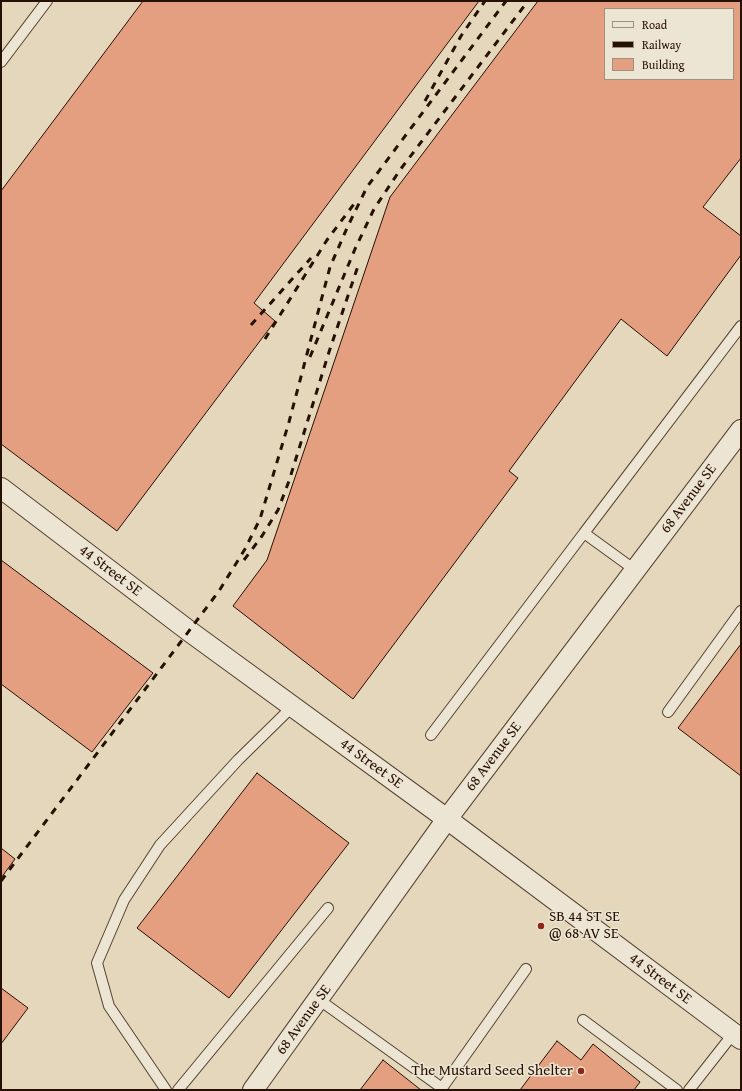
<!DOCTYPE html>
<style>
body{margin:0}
#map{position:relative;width:742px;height:1091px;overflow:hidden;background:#e4d7bb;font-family:"Gentium Book Plus",serif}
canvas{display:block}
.frame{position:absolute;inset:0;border:2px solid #261001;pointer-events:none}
.legend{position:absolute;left:604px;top:8px;width:130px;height:72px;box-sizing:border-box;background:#ede5d3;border:1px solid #9d907f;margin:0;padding:5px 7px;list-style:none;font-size:12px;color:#261001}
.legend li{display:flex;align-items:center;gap:8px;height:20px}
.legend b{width:20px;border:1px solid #9d907f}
</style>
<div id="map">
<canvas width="742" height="1091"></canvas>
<div class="frame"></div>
<ul class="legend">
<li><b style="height:5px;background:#ede5d3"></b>Road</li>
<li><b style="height:5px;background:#261001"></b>Railway</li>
<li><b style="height:11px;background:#e39f80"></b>Building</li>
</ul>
</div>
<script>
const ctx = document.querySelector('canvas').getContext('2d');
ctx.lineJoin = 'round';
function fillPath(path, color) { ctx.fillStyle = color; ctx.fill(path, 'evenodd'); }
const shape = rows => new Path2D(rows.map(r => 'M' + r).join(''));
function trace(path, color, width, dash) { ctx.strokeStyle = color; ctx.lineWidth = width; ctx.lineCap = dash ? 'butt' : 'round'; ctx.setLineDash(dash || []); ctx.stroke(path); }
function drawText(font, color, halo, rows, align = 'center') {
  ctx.font = font + ' "Gentium Book Plus",serif'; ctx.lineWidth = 3; ctx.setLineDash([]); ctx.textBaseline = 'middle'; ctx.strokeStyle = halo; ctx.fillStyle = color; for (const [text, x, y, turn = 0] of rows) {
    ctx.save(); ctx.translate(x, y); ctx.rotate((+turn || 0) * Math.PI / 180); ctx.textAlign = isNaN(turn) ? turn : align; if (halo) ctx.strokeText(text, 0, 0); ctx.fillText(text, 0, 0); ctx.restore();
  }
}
const building = shape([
 [143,1,479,1,254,303,275,321,117,531,1,444,1,191,143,1],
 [538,1,741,1,741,158,703,207,741,236,741,255,667,356,621,319,509,471,518,478,353,699,233,606,267,560,390,197,538,1],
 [605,9,733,9,733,79,605,79,605,9],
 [1,560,153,673,92,752,1,684,1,560],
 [741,644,741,776,678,728,741,644],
 [257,773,349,843,229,998,137,928,257,773],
 [1,848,15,859,1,878,1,848],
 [1,988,28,1008,1,1044,1,988],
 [557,1041,581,1060,593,1044,640,1082,634,1090,520,1090,557,1041],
 [383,1060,421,1090,360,1090,383,1060]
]);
fillPath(building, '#e39f80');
trace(building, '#261001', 1);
const service = shape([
 [1,62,47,1],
 [635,570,584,533,741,326],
 [668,712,741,611],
 [431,735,584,533],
 [318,999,442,1088,526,969],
 [583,1020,677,1090],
 [166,1090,109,1006,97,963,124,900,160,845,238,760,293,706],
 [178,1090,328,908],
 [689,1090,733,1034]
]);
const minor = shape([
 [1,488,189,631,447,819,741,1039],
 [253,1090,447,819,741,430]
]);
trace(service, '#564230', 12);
trace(minor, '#564230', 22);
trace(service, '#ede5d3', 10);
trace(minor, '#ede5d3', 20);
trace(shape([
 [425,101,461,36,485,1],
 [251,325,311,258],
 [265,339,327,240,354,204],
 [310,357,355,249,374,209,400,170,528,1],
 [244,560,262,536,278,510,289,481,329,352,358,266],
 [1,881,219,591,245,549,260,519,289,422,330,267,347,228,367,187,506,1]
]), '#261001', 3, [7, 7]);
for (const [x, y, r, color] of [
 [541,926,4,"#8f2418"],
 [581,1071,4,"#8f2418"]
]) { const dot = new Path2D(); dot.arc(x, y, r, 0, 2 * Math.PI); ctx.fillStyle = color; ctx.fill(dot); trace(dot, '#ede5d3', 1.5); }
drawText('15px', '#261001', '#ede5d3', [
 ["68 Avenue SE",689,499,-53],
 ["44 Street SE",110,571,37],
 ["68 Avenue SE",494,757,-53],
 ["44 Street SE",371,764,36],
 ["44 Street SE",660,979,37],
 ["68 Avenue SE",304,1020,-54]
]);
drawText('15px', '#261001', '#ede5d3', [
 ["SB 44 ST SE",549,917],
 ["@ 68 AV SE",549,934],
 ["The Mustard Seed Shelter",573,1071,"right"]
], 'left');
</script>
